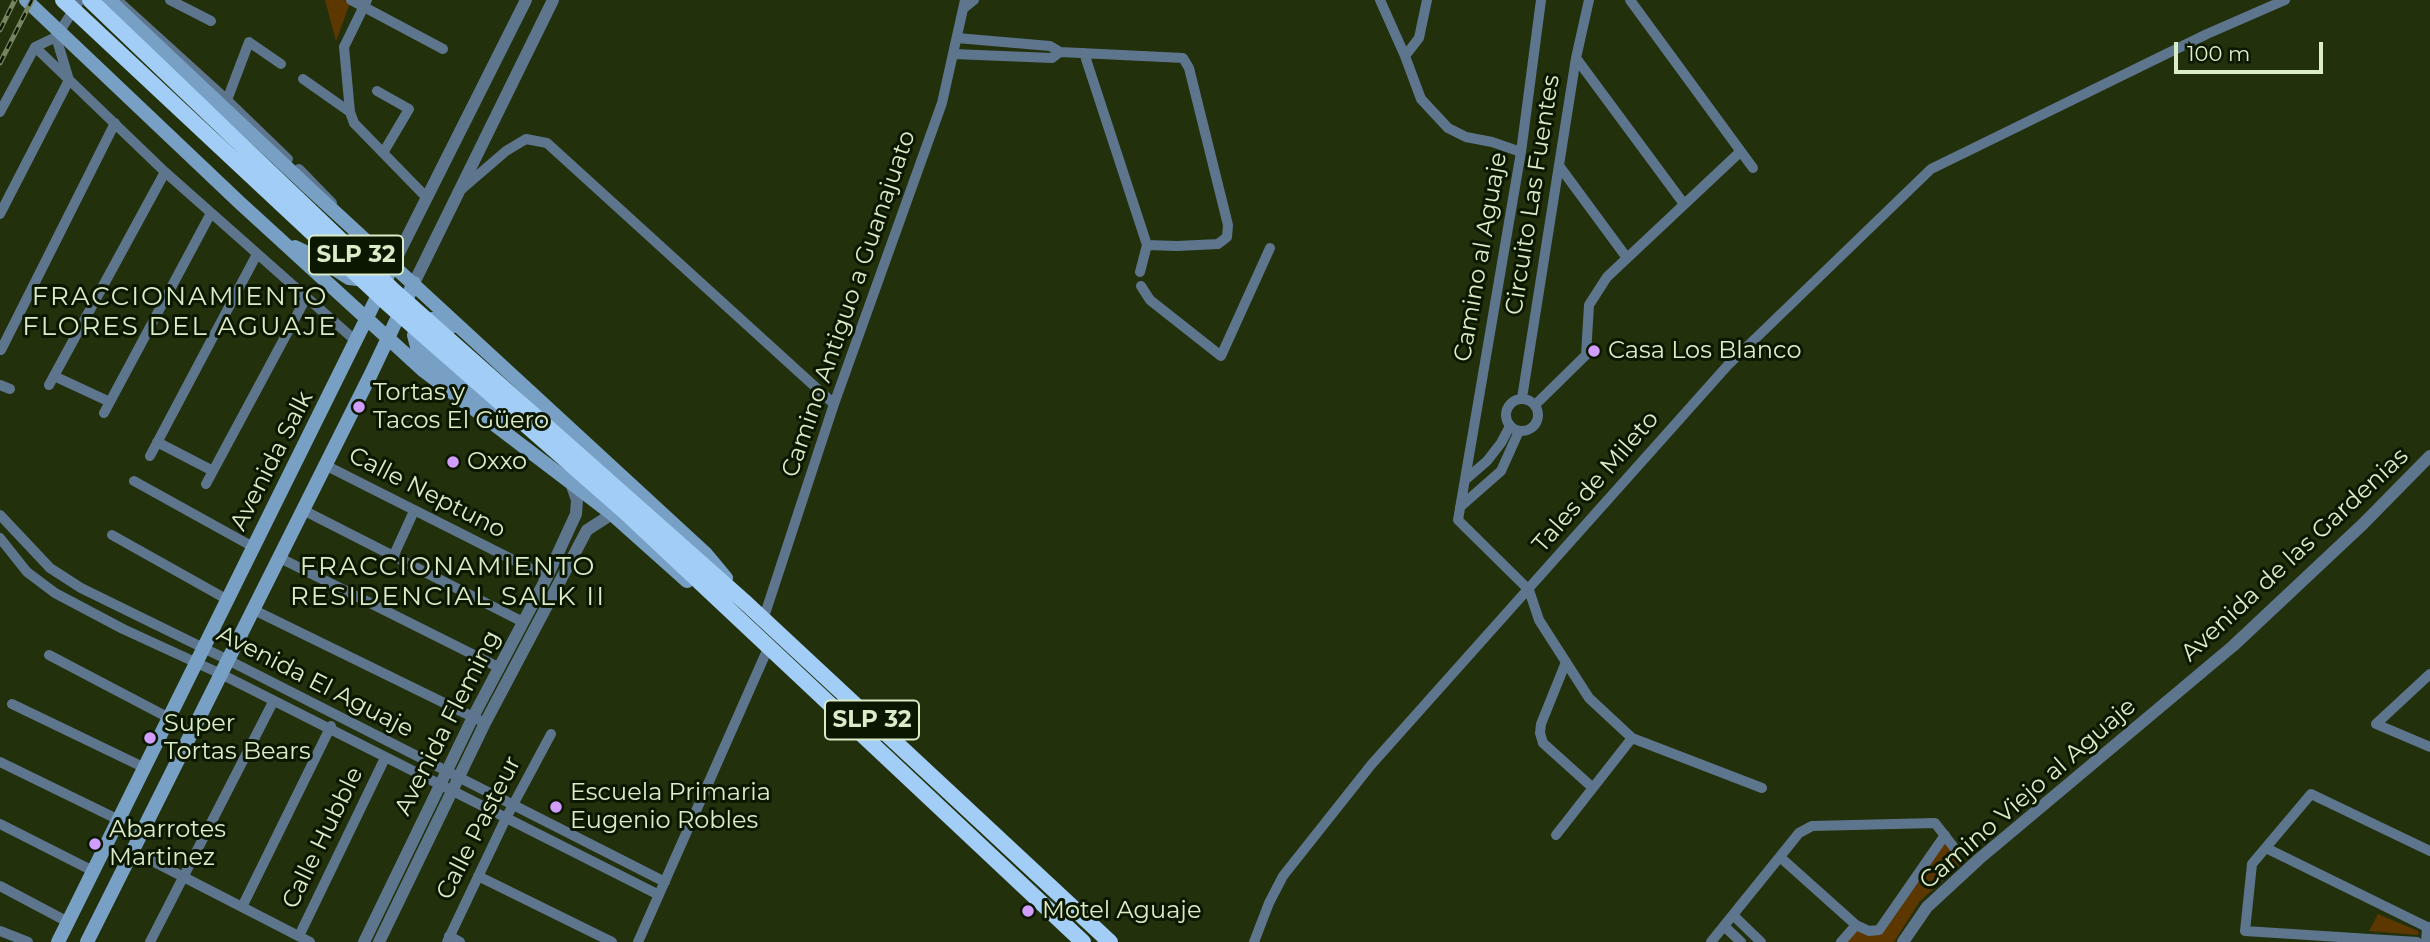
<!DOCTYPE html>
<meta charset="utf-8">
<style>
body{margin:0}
#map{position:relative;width:2430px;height:942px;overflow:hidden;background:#22300b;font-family:Montserrat,sans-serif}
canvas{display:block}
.scale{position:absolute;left:2174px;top:42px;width:149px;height:32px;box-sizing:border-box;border:4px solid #dbecc8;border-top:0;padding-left:9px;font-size:21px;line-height:24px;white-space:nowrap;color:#dbecc8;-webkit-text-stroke:5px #0c1700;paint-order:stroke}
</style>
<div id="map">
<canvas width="2430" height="942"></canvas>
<div class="scale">100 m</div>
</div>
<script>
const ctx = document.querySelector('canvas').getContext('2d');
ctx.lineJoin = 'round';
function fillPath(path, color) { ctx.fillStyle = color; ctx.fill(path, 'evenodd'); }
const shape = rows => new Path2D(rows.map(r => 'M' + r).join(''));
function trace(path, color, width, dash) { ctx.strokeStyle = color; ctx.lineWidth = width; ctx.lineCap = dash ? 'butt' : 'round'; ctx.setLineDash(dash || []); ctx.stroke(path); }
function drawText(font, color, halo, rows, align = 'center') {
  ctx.font = font + ' Montserrat,sans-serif'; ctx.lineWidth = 6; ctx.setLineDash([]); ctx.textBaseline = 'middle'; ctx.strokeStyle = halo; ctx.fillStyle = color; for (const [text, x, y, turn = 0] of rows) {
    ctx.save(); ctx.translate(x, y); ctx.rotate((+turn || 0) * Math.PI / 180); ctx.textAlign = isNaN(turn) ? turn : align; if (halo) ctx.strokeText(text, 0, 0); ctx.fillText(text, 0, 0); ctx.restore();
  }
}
fillPath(shape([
 [325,0,344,0,350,3,336,41],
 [1945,840,1963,862,1920,901,1894,942,1846,942,1856,930,1867,934,1879,932],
 [2378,914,2418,931,2419,933,2417,935,2369,931]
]), '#5d3700');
trace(shape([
 [117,0,227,100,288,159],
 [170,0,211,21],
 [351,0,443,49],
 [367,0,344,47,350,112,354,123,427,198],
 [1380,0,1405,56,1421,99,1448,128,1466,137,1492,142,1521,152],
 [1541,0,1521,152,1458,520,1529,590,1539,620,1589,698,1632,738,1762,788],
 [1630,0,1753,168],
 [963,9,974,0],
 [957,38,1050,46,1060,52,1183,58,1189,68,1228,225,1227,237,1218,244,1177,246,1147,245],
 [35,47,165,172,357,342],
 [1084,53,1147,245,1140,272],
 [953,54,1052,58,1060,52],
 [1405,56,1419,38,1427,0],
 [1576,58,1684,204],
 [303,79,350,112],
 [377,91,409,109,383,153],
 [227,100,249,42,281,64],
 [0,112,35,47,56,37],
 [1560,167,1627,258],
 [299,169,332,203],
 [463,188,506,151,526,139,547,143,834,404],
 [0,214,69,80,56,37,80,0],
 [1141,286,1150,300,1221,356,1270,248],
 [1,350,115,123],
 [54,376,110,402],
 [0,385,10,389],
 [49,385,165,172],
 [1522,398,1576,58,1589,0],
 '1506 415a16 16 0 1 1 32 0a16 16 0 1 1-32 0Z',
 [1535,405,1586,355,1589,305,1607,277,1740,152],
 [104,413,211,213],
 [157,442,213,471],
 [150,456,257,254],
 [325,465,547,577],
 [1465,480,1487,461,1501,443,1510,426],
 [134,481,255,548],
 [206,484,306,298],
 [1460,507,1501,471,1519,431],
 [303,510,523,622],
 [0,515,50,568,81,588,228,660,665,882],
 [112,535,228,600],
 [0,538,27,572,55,593,123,629,221,674,659,895],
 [393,557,414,511],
 [280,558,498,667],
 [254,610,479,720],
 [763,620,834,404,942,103,965,0],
 [49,655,169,718],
 [1566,662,1541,724,1540,733,1543,743,1593,788],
 [2430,674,2376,724,2430,747],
 [12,704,145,768],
 [0,762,119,820],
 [0,824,93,871],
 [1556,835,1632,738],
 [2266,848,2427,927],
 [133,851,310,942],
 [1780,857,1856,925],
 [478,876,612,942],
 [0,886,68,922],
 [242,907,331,726],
 [1733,915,1761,942],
 [1724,926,1741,942],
 [0,931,28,942],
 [299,936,385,758],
 [449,936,460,942],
 [150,942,273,702],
 [447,942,506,818,551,734],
 [638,942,769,646],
 [1254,942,1269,903,1283,876,1371,765,1728,365,1931,169,2207,34,2285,0],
 [1711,942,1799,833,1812,826,1935,823,1956,850],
 [1841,942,1856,925,1869,931,1879,930,1945,835],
 [2417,942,2245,931,2252,864,2311,794,2430,851],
 [2426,942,2427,927,2430,927]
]), '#5d758d', 10);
trace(shape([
 [393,265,526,0],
 [414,283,553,0],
 [364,942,473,717,547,577,576,514,577,500,571,483],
 [379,942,485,723,587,530,612,514],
 [1903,942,1927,907,1979,859,2233,646,2363,524,2430,456]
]), '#5d758d', 12);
trace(shape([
 [26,0,239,202,424,371,612,514,687,581],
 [109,0,310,189,706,554,726,578],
 [295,247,318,258,349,278,357,279,367,275],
 [453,326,439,318,422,321,414,335,417,347,499,419],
 [58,942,393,265],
 [87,942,371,374,414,283]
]), '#789fc4', 14);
trace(shape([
 [63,0,387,303,624,511,1083,942],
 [90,0,394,291,747,604,1110,942]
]), '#a2cdf7', 16);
const rail = shape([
 [0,30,15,0],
 [0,63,32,0]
]);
trace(rail, '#768561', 5);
trace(rail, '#0c1700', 2.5, [8]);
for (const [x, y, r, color] of [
 [1594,351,7,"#d19dfe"],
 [359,407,7,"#d19dfe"],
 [453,462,7,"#d19dfe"],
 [150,738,7,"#d19dfe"],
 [556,807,7,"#d19dfe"],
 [95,844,7,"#d19dfe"],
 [1028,911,7,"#d19dfe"]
]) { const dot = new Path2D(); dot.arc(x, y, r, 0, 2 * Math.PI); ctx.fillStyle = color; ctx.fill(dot); trace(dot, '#0c1700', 2.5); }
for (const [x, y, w] of [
 [356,255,94],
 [872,720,94]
]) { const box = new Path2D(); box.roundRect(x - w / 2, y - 19.5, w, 39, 5); ctx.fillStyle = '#0c1700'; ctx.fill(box); trace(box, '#dbecc8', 2); }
drawText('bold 23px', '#dbecc8', null, [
 ["SLP 32",356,255],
 ["SLP 32",872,720]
]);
drawText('24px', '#dbecc8', '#0c1700', [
 ["Circuito Las Fuentes",1533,195,-81],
 ["Camino al Aguaje",1481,257,-80],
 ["Camino Antiguo a Guanajuato",849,304,-71],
 ["Avenida Salk",272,461,-63],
 ["Tales de Mileto",1596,482,-49],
 ["Calle Neptuno",427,493,27],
 ["Avenida de las Gardenias",2295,555,-43],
 ["Avenida El Aguaje",315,682,27],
 ["Avenida Fleming",448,723,-63],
 ["Camino Viejo al Aguaje",2028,794,-41],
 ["Calle Pasteur",479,828,-63],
 ["Calle Hubble",323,838,-64]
]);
drawText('24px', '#dbecc8', '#0c1700', [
 ["Casa Los Blanco",1608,351],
 ["Tortas y",373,393],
 ["Tacos El Güero",373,421],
 ["Oxxo",467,462],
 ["Super",164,724],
 ["Tortas Bears",164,752],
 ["Escuela Primaria",570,793],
 ["Eugenio Robles",570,821],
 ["Abarrotes",109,830],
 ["Martinez",109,858],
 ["Motel Aguaje",1042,911]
], 'left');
ctx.letterSpacing = '2px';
drawText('26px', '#dbecc8', '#0c1700', [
 ["FRACCIONAMIENTO",180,297],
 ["FLORES DEL AGUAJE",180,327],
 ["FRACCIONAMIENTO",448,567],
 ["RESIDENCIAL SALK II",448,597]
]);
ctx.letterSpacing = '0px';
</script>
